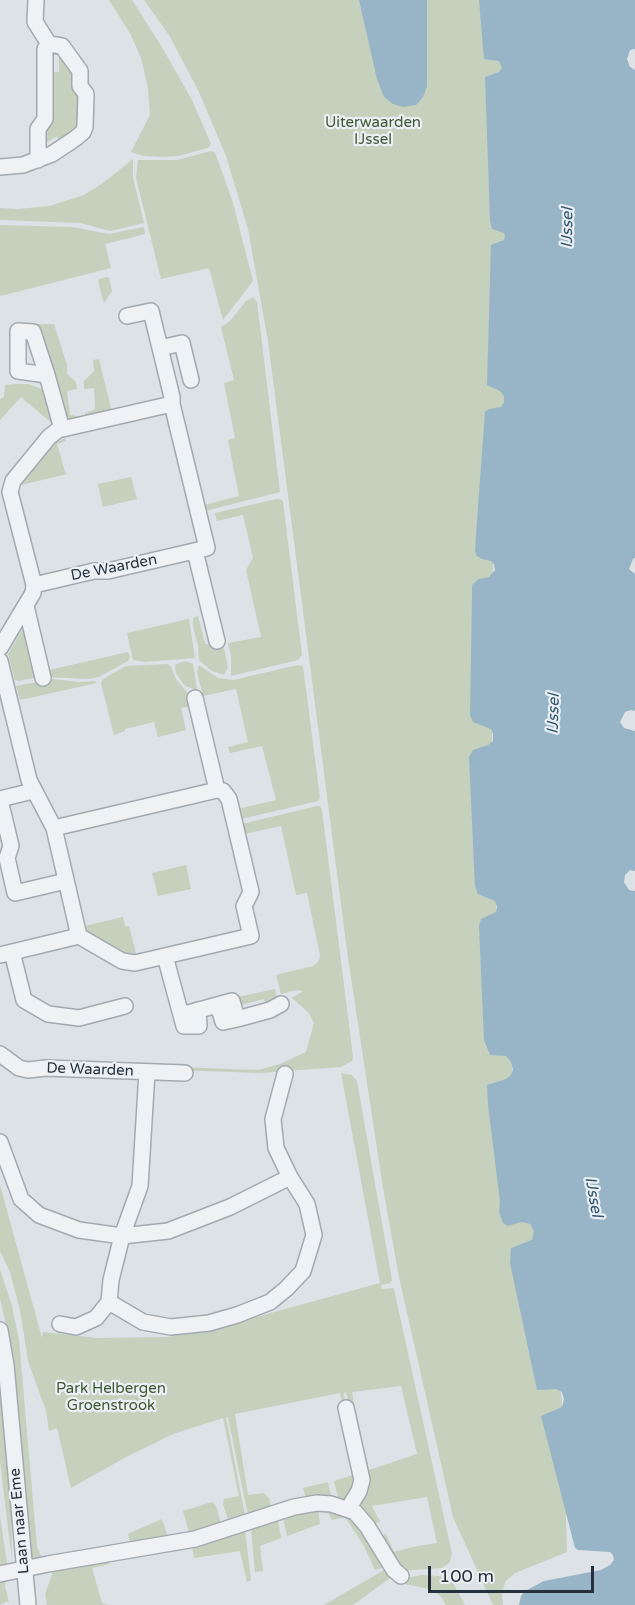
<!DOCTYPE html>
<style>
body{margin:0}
#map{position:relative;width:635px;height:1605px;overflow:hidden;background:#dce2e6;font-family:"Varela Round",sans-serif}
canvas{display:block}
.scale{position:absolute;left:428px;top:1566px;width:166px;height:27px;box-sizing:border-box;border:3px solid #26313c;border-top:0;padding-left:8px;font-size:18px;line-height:21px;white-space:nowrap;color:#26313c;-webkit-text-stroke:4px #ebf0f4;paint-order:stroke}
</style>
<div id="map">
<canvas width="635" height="1605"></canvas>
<div class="scale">100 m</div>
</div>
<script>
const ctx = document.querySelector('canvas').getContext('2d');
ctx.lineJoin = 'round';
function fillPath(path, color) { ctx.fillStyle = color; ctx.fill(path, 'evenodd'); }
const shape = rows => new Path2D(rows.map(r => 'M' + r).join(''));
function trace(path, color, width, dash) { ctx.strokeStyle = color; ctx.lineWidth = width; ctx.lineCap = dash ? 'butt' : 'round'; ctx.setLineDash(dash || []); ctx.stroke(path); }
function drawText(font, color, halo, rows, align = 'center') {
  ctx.font = font + ' "Varela Round",sans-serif'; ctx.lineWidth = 4.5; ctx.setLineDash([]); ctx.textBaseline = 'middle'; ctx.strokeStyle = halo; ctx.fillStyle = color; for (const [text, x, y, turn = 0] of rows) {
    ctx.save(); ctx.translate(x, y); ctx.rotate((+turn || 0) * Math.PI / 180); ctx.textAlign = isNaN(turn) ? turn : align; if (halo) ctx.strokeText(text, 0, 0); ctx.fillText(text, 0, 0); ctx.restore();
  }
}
fillPath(shape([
 [109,0,132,0,163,49,192,100,211,144,208,148,178,156,164,157,144,156,131,152,150,115,148,88,141,58,131,35],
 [144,0,491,0,502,68,506,236,504,402,493,568,492,736,496,908,512,1069,562,1401,567,1552,515,1573,505,1582,502,1595,503,1605,493,1605,453,1517,399,1277,383,1188,348,958,268,341,248,229,226,156,199,92,169,35],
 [52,48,59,48,76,73,73,91,80,95,80,128,61,143,57,136,43,145,44,153,41,135,49,128,48,72,59,72,59,55,52,55],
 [211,151,215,152,233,203,253,281,223,320,209,268,161,279,136,178,138,160,177,160],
 [133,159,133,178,144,223,111,231,80,223,0,220,0,208,18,209,50,206,84,195,103,183],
 [0,225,72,227,109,234,144,227,145,234,105,244,111,268,0,296],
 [107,277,109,278,112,291,104,303,98,281,99,279],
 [253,297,257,302,280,492,205,511,204,505,239,496,228,440,235,438,224,383,234,380,221,327,230,321,246,301],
 [37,324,54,324,67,365,67,374,76,382,77,389,67,391,70,415,76,416,78,420,64,423],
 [99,359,112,412,84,419,85,413,95,409,94,388,84,389,84,381,94,371,93,360],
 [16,384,28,384,45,390,54,425,21,397,0,420,0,399,4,397,5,385],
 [65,438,66,441,57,444,65,472,67,474,21,485,55,443],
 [131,477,137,499,103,507,98,484],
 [277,499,282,500,283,502,302,655,298,660,231,676,231,655,228,643,261,637,246,570,253,558,243,515,217,521,215,513],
 [198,616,205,644,223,644,228,667,224,675,212,671,199,660,198,646,193,626,193,618],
 [189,619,195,658,145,662,133,660,127,633],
 [26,624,39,677,19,681,15,680,8,654],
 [128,652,130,657,128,661,99,677,87,679,46,677,45,671],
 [186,661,193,664,197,690,185,686,177,675,175,669,176,664],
 [168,664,171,667,176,679,191,697,193,706,181,708,186,730,158,737,154,722,125,729,125,731,114,735,101,683,103,679,126,666],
 [199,665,218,678,233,680,298,665,303,666,320,798,318,801,241,819,238,809,276,800,262,746,230,753,228,747,248,742,236,689,203,696,197,672],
 [53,679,80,682,95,681,97,683,20,700,16,686],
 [317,806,320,806,322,810,353,1057,352,1061,341,1067,260,1073,177,1070,177,1067,258,1070,280,1064,306,1052,314,1023,309,1013,292,998,303,991,297,990,281,994,276,975,313,966,319,961,320,955,307,893,296,895,281,826,244,834,242,824],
 [186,865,191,889,158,896,152,873],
 [123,917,125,926,129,926,136,954,126,953,88,932,85,926],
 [275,989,278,1002,266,1007,264,999,241,1005,243,1012,233,998],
 [341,1073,352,1075,357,1081,392,1280,390,1283,381,1285,382,1289,393,1288,394,1289,452,1554,450,1562,442,1568,400,1571,382,1536,386,1534,394,1552,413,1547,437,1543,427,1497,372,1506,380,1522,373,1524,357,1509,360,1450,364,1448,369,1470,417,1454,401,1386,352,1392,356,1413,350,1411,346,1392,344,1393,345,1407,343,1408,340,1393,235,1414,248,1495,264,1493,269,1498,271,1507,248,1515,228,1417,226,1417,245,1515,229,1523,223,1504,224,1499,239,1496,223,1418,173,1434,126,1457,71,1488,57,1428,49,1431,46,1411,28,1361,20,1310,10,1272,0,1251,0,1185,42,1338,43,1332,97,1338,167,1337,209,1330,380,1283],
 [0,1269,12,1306,19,1340,37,1547,42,1558,37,1561,32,1557,30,1552,13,1353,0,1299],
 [0,1366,11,1479,12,1561,0,1461],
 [357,1474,359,1481,345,1502,339,1500,334,1481],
 [328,1482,331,1496,314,1496,306,1499,303,1488],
 [212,1502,216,1506,221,1524,189,1532,183,1511],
 [318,1509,320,1524,287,1536,283,1517],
 [326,1509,347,1512,367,1538,380,1564,385,1567,375,1570,364,1546,345,1517,332,1520],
 [0,1516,7,1563,5,1587,9,1602,6,1602,0,1605],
 [162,1519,168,1537,130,1543,128,1534],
 [278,1520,281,1538,260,1546,263,1571,255,1572,251,1527],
 [245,1530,251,1580,247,1582,240,1551,194,1558,192,1546],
 [108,1559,109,1564,92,1568,102,1603,109,1605,47,1605,45,1594,52,1575,52,1567],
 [384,1570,390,1578,356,1603,352,1605,324,1605],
 [421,1575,439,1576,453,1583,465,1605,446,1605,442,1598,434,1590,400,1583,406,1578]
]), '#c5d0bd');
fillPath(shape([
 [359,0,427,0,427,86,423,97,416,105,403,107,393,104,384,97,377,79],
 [479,0,635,0,635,49,630,50,627,59,630,67,635,70,635,558,633,559,629,569,635,574,635,711,631,710,625,712,620,722,624,728,635,731,635,871,630,870,625,875,624,882,629,890,635,891,635,1605,519,1605,521,1596,525,1591,544,1581,601,1570,610,1565,614,1560,613,1555,610,1552,578,1550,575,1548,541,1416,562,1407,564,1399,562,1392,556,1389,537,1390,510,1263,511,1248,532,1240,534,1231,530,1224,522,1222,507,1226,503,1223,499,1212,500,1202,488,1105,487,1085,506,1079,511,1075,513,1070,511,1062,506,1056,490,1055,484,1040,479,926,481,919,496,912,497,907,495,901,478,894,475,886,469,757,473,750,488,745,493,741,493,734,491,729,473,722,470,715,472,598,472,585,479,579,489,577,495,570,494,564,491,561,482,559,477,556,475,551,477,520,485,412,489,409,501,407,504,402,504,396,500,391,487,385,491,245,504,240,505,236,504,233,492,229,490,220,485,77,499,72,502,68,499,61,484,59]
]), '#97b5c7');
const minor = shape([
 [38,160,38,129,45,119,45,49,49,44],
 [0,167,23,165,52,154,76,138,83,132,85,127,86,94,80,86,80,71,62,46,49,44,35,22,36,0],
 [127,316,151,311,172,397,172,404],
 [160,348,182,343,191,380],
 [47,375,18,371,18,331,33,332,47,375,62,429],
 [195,551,217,641],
 [26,606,43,678],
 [0,648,33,593,34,585,94,571,108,571,207,548,172,404,58,430,49,437,13,481,10,492,34,585],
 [0,661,29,780,54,828,79,936],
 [195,698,217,790],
 [0,799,33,791],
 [0,800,11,846,7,858,15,893,66,881],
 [12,952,24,1000,48,1014,79,1018,125,1006],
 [0,955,79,936,122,961,135,963,251,936,244,906,251,892,229,799,223,791,217,790,54,828],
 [165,956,181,1015,232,1001,237,1019,270,1010,281,1004],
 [218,1005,223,1022,237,1019],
 [181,1015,184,1026,199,1026,198,1010],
 [0,1054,19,1068,28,1070,46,1068,185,1073],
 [0,1142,21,1199,39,1215,79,1230,122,1236,168,1231,230,1207,290,1177],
 [109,1302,143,1322,171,1327,209,1323,237,1315,270,1302,286,1289,303,1271,314,1235,307,1204,290,1177,276,1148,273,1119,285,1074],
 [60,1324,76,1327,96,1318,109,1302,111,1280,122,1236,140,1186,147,1072],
 [0,1330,6,1365,28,1605],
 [346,1408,362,1480,359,1491,348,1509],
 [0,1574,48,1564,195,1539,294,1507,317,1503,331,1504,355,1512,367,1526,394,1570,401,1576]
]);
trace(minor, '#a2a9b0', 18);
trace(minor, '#eff2f5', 15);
drawText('15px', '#405834', '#ebf0f4', [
 ["Uiterwaarden",373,123],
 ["IJssel",373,140],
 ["Park Helbergen",111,1389],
 ["Groenstrook",111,1406]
]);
drawText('15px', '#26313c', '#ebf0f4', [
 ["De Waarden",114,568,-11],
 ["De Waarden",90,1070,2],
 ["Laan naar Eme",20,1521,-95]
]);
drawText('italic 16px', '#31566f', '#ebf0f4', [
 ["IJssel",568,228,-89],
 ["IJssel",554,714,-88],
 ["IJssel",593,1197,80]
]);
</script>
